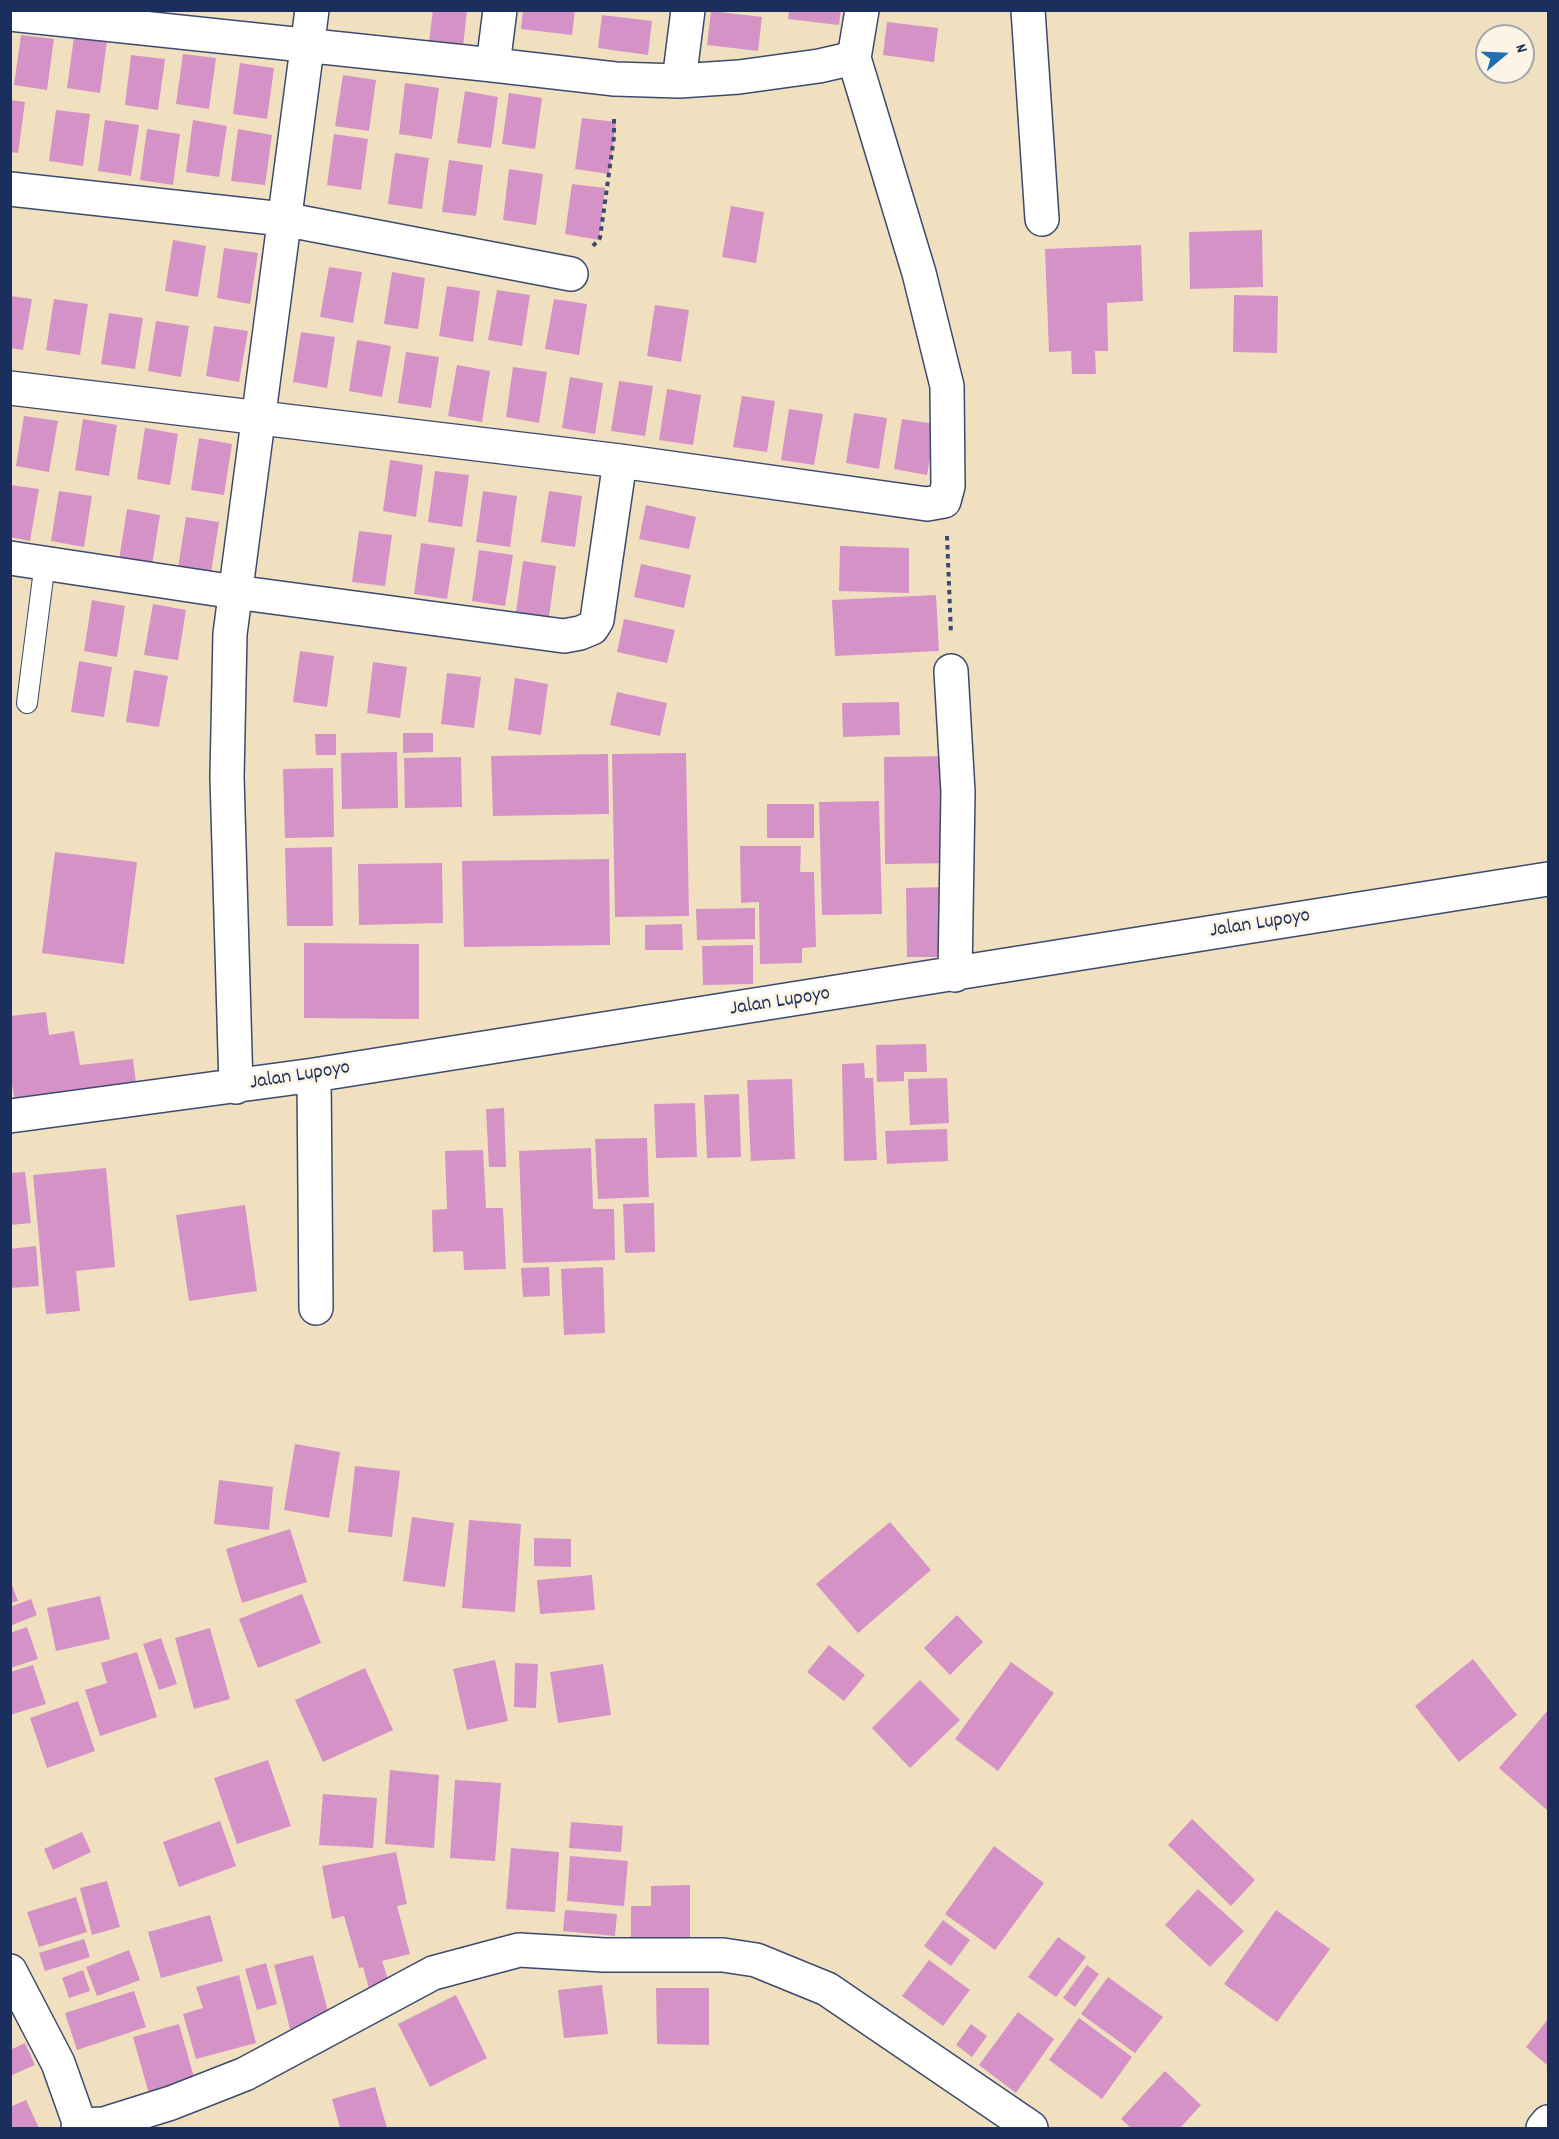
<!DOCTYPE html>
<style>
body{margin:0}
#map{position:relative;width:1559px;height:2139px;overflow:hidden;background:#f0e0c0;font-family:Dekko,sans-serif}
canvas{display:block}
.frame{position:absolute;inset:0;border:12px solid #1b2f5e;pointer-events:none}
.north{position:absolute;left:1475px;top:24px;width:60px;height:60px;box-sizing:border-box;background:#fcf5e5;border:2px solid #a2a6af;border-radius:50%;rotate:71deg;font-size:16px;font-weight:700;line-height:24px;text-align:center;color:#1b2f5e}
.north::after{content:'';display:block;margin:auto;width:21px;height:27px;background:#1f6fb2;clip-path:polygon(50% 0,100% 100%,50% 72%,0 100%)}
</style>
<div id="map">
<canvas width="1559" height="2139"></canvas>
<div class="frame"></div>
<div class="north">N</div>
</div>
<script>
const ctx = document.querySelector('canvas').getContext('2d');
ctx.lineJoin = 'round';
function fillPath(path, color) { ctx.fillStyle = color; ctx.fill(path, 'evenodd'); }
const shape = rows => new Path2D(rows.map(r => 'M' + r).join(''));
function trace(path, color, width, dash) { ctx.strokeStyle = color; ctx.lineWidth = width; ctx.lineCap = dash ? 'butt' : 'round'; ctx.setLineDash(dash || []); ctx.stroke(path); }
function drawText(font, color, halo, rows, align = 'center') {
  ctx.font = font + ' Dekko,sans-serif'; ctx.lineWidth = 6; ctx.setLineDash([]); ctx.textBaseline = 'middle'; ctx.strokeStyle = halo; ctx.fillStyle = color; for (const [text, x, y, turn = 0] of rows) {
    ctx.save(); ctx.translate(x, y); ctx.rotate((+turn || 0) * Math.PI / 180); ctx.textAlign = isNaN(turn) ? turn : align; if (halo) ctx.strokeText(text, 0, 0); ctx.fillText(text, 0, 0); ctx.restore();
  }
}
fillPath(shape([
 [433,10,467,10,463,47,429,42],
 [523,10,575,10,572,35,521,29],
 [789,10,841,10,839,25,788,19],
 [711,11,762,17,758,51,707,45],
 [602,15,652,21,648,55,598,48],
 [887,22,938,28,934,62,883,55],
 [21,35,54,39,47,90,14,85],
 [74,37,107,41,100,93,67,88],
 [183,54,216,58,209,109,176,104],
 [131,55,165,59,158,110,125,105],
 [240,63,274,68,267,119,233,114],
 [343,75,376,80,369,131,335,126],
 [405,83,439,88,432,139,399,134],
 [465,91,498,97,491,148,457,143],
 [509,93,542,98,535,149,502,144],
 [10,100,25,102,18,153,10,152],
 [56,110,90,114,83,166,49,161],
 [582,118,616,122,609,174,575,169],
 [105,120,139,125,131,176,98,171],
 [193,120,227,126,219,177,186,172],
 [147,129,180,134,173,185,140,180],
 [238,129,272,135,265,185,231,181],
 [334,134,368,139,361,190,327,185],
 [395,153,429,158,422,209,388,204],
 [449,160,483,165,476,216,442,212],
 [509,169,543,174,536,225,503,220],
 [572,184,605,188,599,240,565,234],
 [731,206,764,212,756,263,722,257],
 [1262,230,1263,287,1190,289,1189,232],
 [173,240,206,246,198,297,165,291],
 [1141,245,1143,301,1107,303,1108,351,1095,351,1096,374,1072,374,1071,351,1049,352,1045,249],
 [224,248,258,253,250,304,217,298],
 [329,267,362,272,353,323,320,317],
 [392,272,425,278,418,329,384,324],
 [447,286,480,291,473,342,439,336],
 [497,290,530,295,522,346,488,340],
 [1234,295,1278,296,1277,353,1233,352],
 [10,296,32,299,23,350,10,348],
 [54,299,88,304,80,355,46,350],
 [554,299,587,304,579,355,545,349],
 [655,305,689,310,681,362,647,356],
 [109,313,143,318,135,369,101,364],
 [156,321,189,326,181,377,148,371],
 [214,326,248,331,239,382,206,376],
 [301,332,335,337,327,388,293,382],
 [357,340,391,346,382,397,349,391],
 [406,352,439,357,431,408,398,403],
 [457,365,490,371,482,422,448,416],
 [513,367,547,372,539,423,506,417],
 [570,377,603,383,595,434,562,428],
 [619,381,653,386,645,436,611,431],
 [667,389,701,395,693,445,659,440],
 [742,396,775,401,767,452,733,447],
 [789,409,823,414,814,465,781,460],
 [854,413,887,418,879,469,846,463],
 [24,416,58,421,49,472,16,466],
 [83,419,117,425,109,476,75,470],
 [902,419,936,424,927,475,894,469],
 [145,428,178,434,170,485,137,479],
 [199,438,232,444,224,495,191,490],
 [390,460,423,465,416,517,383,511],
 [435,471,469,475,462,527,428,522],
 [10,485,39,489,30,541,10,537],
 [59,491,92,496,84,547,51,541],
 [483,491,517,496,510,547,476,542],
 [549,491,582,496,575,547,541,542],
 [646,505,696,517,689,549,639,539],
 [127,509,160,515,152,565,119,560],
 [186,517,219,522,211,573,178,568],
 [359,531,392,535,385,586,352,582],
 [421,543,455,548,447,599,414,594],
 [840,546,909,548,909,593,839,591],
 [479,550,513,555,505,606,472,601],
 [523,561,556,566,549,617,516,612],
 [641,564,691,575,684,608,634,597],
 [936,595,939,651,835,656,832,600],
 [92,600,125,606,117,657,84,651],
 [153,604,186,610,178,660,144,655],
 [624,619,675,630,667,663,617,652],
 [300,651,334,656,327,707,293,702],
 [79,661,112,667,104,717,71,712],
 [373,662,407,667,400,718,367,713],
 [134,670,168,676,159,727,126,722],
 [447,673,481,677,474,728,441,724],
 [515,678,548,684,541,735,508,730],
 [617,692,667,703,660,736,610,725],
 [899,702,900,735,843,737,842,703],
 [403,733,433,733,433,752,403,753],
 [315,734,336,734,336,755,316,755],
 [397,752,398,808,342,809,341,753],
 [686,753,689,916,615,917,612,754],
 [608,754,609,814,493,816,491,756],
 [954,756,956,863,885,864,884,757],
 [461,757,462,807,405,808,404,758],
 [333,768,334,837,285,838,283,769],
 [879,801,882,914,822,915,819,802],
 [767,804,814,804,814,838,767,838],
 [740,846,801,846,800,872,814,872,816,947,802,948,802,963,760,964,759,902,741,903],
 [332,847,333,926,287,926,285,848],
 [55,852,137,862,124,964,42,953],
 [609,859,610,945,464,947,462,861],
 [442,863,443,923,359,925,358,864],
 [946,887,947,957,907,957,906,888],
 [755,908,755,939,697,940,696,909],
 [682,924,683,950,645,950,645,925],
 [304,943,419,944,419,1019,304,1018],
 [753,945,753,984,703,985,702,946],
 [46,1012,49,1035,74,1031,80,1065,133,1059,137,1090,16,1107,10,1073,10,1016],
 [926,1044,927,1072,904,1072,904,1081,877,1082,876,1045],
 [864,1063,865,1078,873,1078,877,1160,844,1161,842,1064],
 [947,1078,949,1123,910,1125,908,1079],
 [792,1079,795,1159,751,1161,747,1080],
 [739,1094,741,1157,707,1158,704,1095],
 [695,1103,697,1157,656,1158,654,1104],
 [504,1108,506,1167,489,1167,486,1109],
 [947,1129,948,1161,887,1164,885,1131],
 [647,1138,649,1197,598,1199,595,1139],
 [591,1148,593,1209,614,1209,615,1260,523,1263,519,1151],
 [483,1150,486,1208,503,1208,506,1269,464,1270,463,1251,433,1252,432,1210,447,1209,445,1151],
 [106,1168,115,1267,76,1271,80,1311,46,1314,33,1175],
 [25,1172,31,1223,10,1225,10,1173],
 [654,1203,655,1252,625,1253,623,1204],
 [245,1205,257,1291,189,1301,176,1215],
 [36,1246,39,1286,10,1288,10,1249],
 [549,1267,550,1296,523,1297,521,1268],
 [603,1267,605,1333,564,1335,561,1269],
 [295,1444,340,1452,329,1518,284,1510],
 [355,1466,400,1471,392,1537,348,1532],
 [219,1480,273,1487,269,1530,214,1524],
 [412,1517,454,1523,445,1587,403,1581],
 [469,1520,521,1524,515,1612,462,1608],
 [890,1522,931,1570,858,1633,816,1584],
 [290,1529,307,1582,242,1603,226,1549],
 [534,1538,571,1539,571,1567,534,1566],
 [592,1575,595,1610,540,1614,537,1580],
 [10,1580,18,1601,10,1603],
 [302,1594,321,1643,258,1668,239,1619],
 [100,1596,110,1639,56,1651,47,1608],
 [31,1599,37,1615,10,1626,10,1607],
 [957,1615,983,1642,950,1675,924,1648],
 [27,1627,38,1659,10,1668,10,1633],
 [210,1628,230,1699,194,1709,175,1638],
 [161,1638,177,1684,159,1690,143,1644],
 [829,1645,865,1675,844,1701,807,1672],
 [137,1652,157,1717,100,1736,85,1690,107,1683,101,1663],
 [1473,1659,1517,1715,1459,1762,1415,1706],
 [495,1660,508,1721,467,1730,453,1669],
 [1011,1662,1054,1693,998,1771,955,1739],
 [515,1663,538,1664,536,1708,514,1707],
 [603,1664,611,1715,558,1723,550,1672],
 [33,1665,46,1704,10,1715,10,1672],
 [365,1668,393,1730,323,1762,295,1700],
 [920,1680,960,1720,910,1768,872,1728],
 [78,1701,95,1751,47,1768,30,1718],
 [1548,1710,1548,1811,1499,1768],
 [268,1760,291,1826,237,1844,214,1778],
 [390,1770,439,1775,434,1848,385,1844],
 [455,1780,501,1783,495,1861,450,1858],
 [323,1794,377,1798,373,1848,319,1845],
 [1192,1819,1255,1880,1231,1906,1168,1845],
 [220,1821,236,1866,179,1887,163,1842],
 [571,1822,623,1826,621,1852,569,1848],
 [82,1832,91,1852,53,1870,44,1849],
 [994,1846,1044,1883,995,1950,945,1914],
 [511,1848,559,1852,555,1912,506,1909],
 [396,1852,407,1904,397,1906,410,1954,382,1961,390,1985,370,1992,363,1967,359,1968,344,1916,332,1919,322,1866],
 [570,1856,628,1861,624,1906,567,1901],
 [107,1881,120,1927,92,1935,80,1888],
 [690,1885,690,1941,631,1944,631,1906,651,1906,651,1886],
 [1198,1889,1244,1931,1210,1967,1165,1925],
 [76,1897,87,1932,39,1947,27,1912],
 [565,1910,617,1914,615,1936,563,1931],
 [1276,1910,1330,1949,1277,2022,1224,1984],
 [210,1915,223,1961,161,1978,148,1932],
 [943,1920,970,1940,951,1966,924,1946],
 [1058,1937,1086,1957,1056,1997,1028,1977],
 [84,1939,90,1957,45,1971,39,1953],
 [129,1950,140,1980,97,1996,86,1967],
 [313,1955,330,2019,290,2029,274,1965],
 [929,1960,970,1990,943,2026,902,1996],
 [266,1963,277,2004,257,2010,245,1969],
 [1087,1965,1099,1974,1075,2007,1063,1998],
 [83,1970,90,1991,69,1998,62,1978],
 [239,1975,256,2043,196,2059,183,2014,203,2008,196,1987],
 [1108,1977,1163,2017,1135,2053,1081,2014],
 [602,1985,608,2034,564,2038,558,1990],
 [656,1988,709,1988,709,2045,657,2044],
 [134,1991,146,2027,77,2050,65,2013],
 [456,1995,487,2058,430,2087,398,2024],
 [1018,2012,1054,2039,1016,2093,979,2065],
 [1079,2018,1132,2057,1102,2099,1049,2060],
 [1548,2019,1548,2066,1526,2047],
 [179,2024,195,2081,149,2094,133,2037],
 [971,2024,987,2036,972,2057,956,2045],
 [25,2043,35,2065,10,2076,10,2050],
 [1165,2071,1201,2105,1180,2128,1131,2128,1121,2119],
 [375,2087,387,2128,340,2128,332,2099],
 [26,2100,39,2128,10,2128,10,2107]
]), '#d592c7');
const lane = shape([
 [27,703,45,562]
]);
const street = shape([
 [1028,10,1042,219],
 [10,14,493,65,500,10],
 [493,65,615,79,679,81,739,77,819,66,854,58,862,10],
 [679,81,688,10],
 [10,189,283,219,571,274],
 [10,388,620,461,927,504,944,501,948,486,947,386,919,273,854,58],
 [10,558,235,592,564,636,580,633,592,628,597,620,620,461],
 [951,671,958,792,955,975],
 [314,1075,316,1308],
 [236,1087,227,777,230,634,312,10],
 [10,1116,314,1075,1548,879],
 [10,1971,58,2063,80,2125],
 [78,2128,80,2125,104,2124,171,2103,245,2074,433,1973,519,1950,604,1955,723,1955,756,1960,827,1989,1031,2128],
 [1543,2128,1548,2122]
]);
trace(lane, '#3b4a6d', 22);
trace(street, '#3b4a6d', 36);
trace(shape([
 [593,246,600,238,614,137,614,116],
 [947,536,951,634]
]), '#3b4a6d', 4, [4.5, 4.5]);
trace(lane, '#fff', 20);
trace(street, '#fff', 33);
drawText('21px', '#1b2f5e', '#fcf5e5', [
 ["Jalan Lupoyo",1260,925,-9],
 ["Jalan Lupoyo",780,1003,-9],
 ["Jalan Lupoyo",300,1077,-9]
]);
</script>
